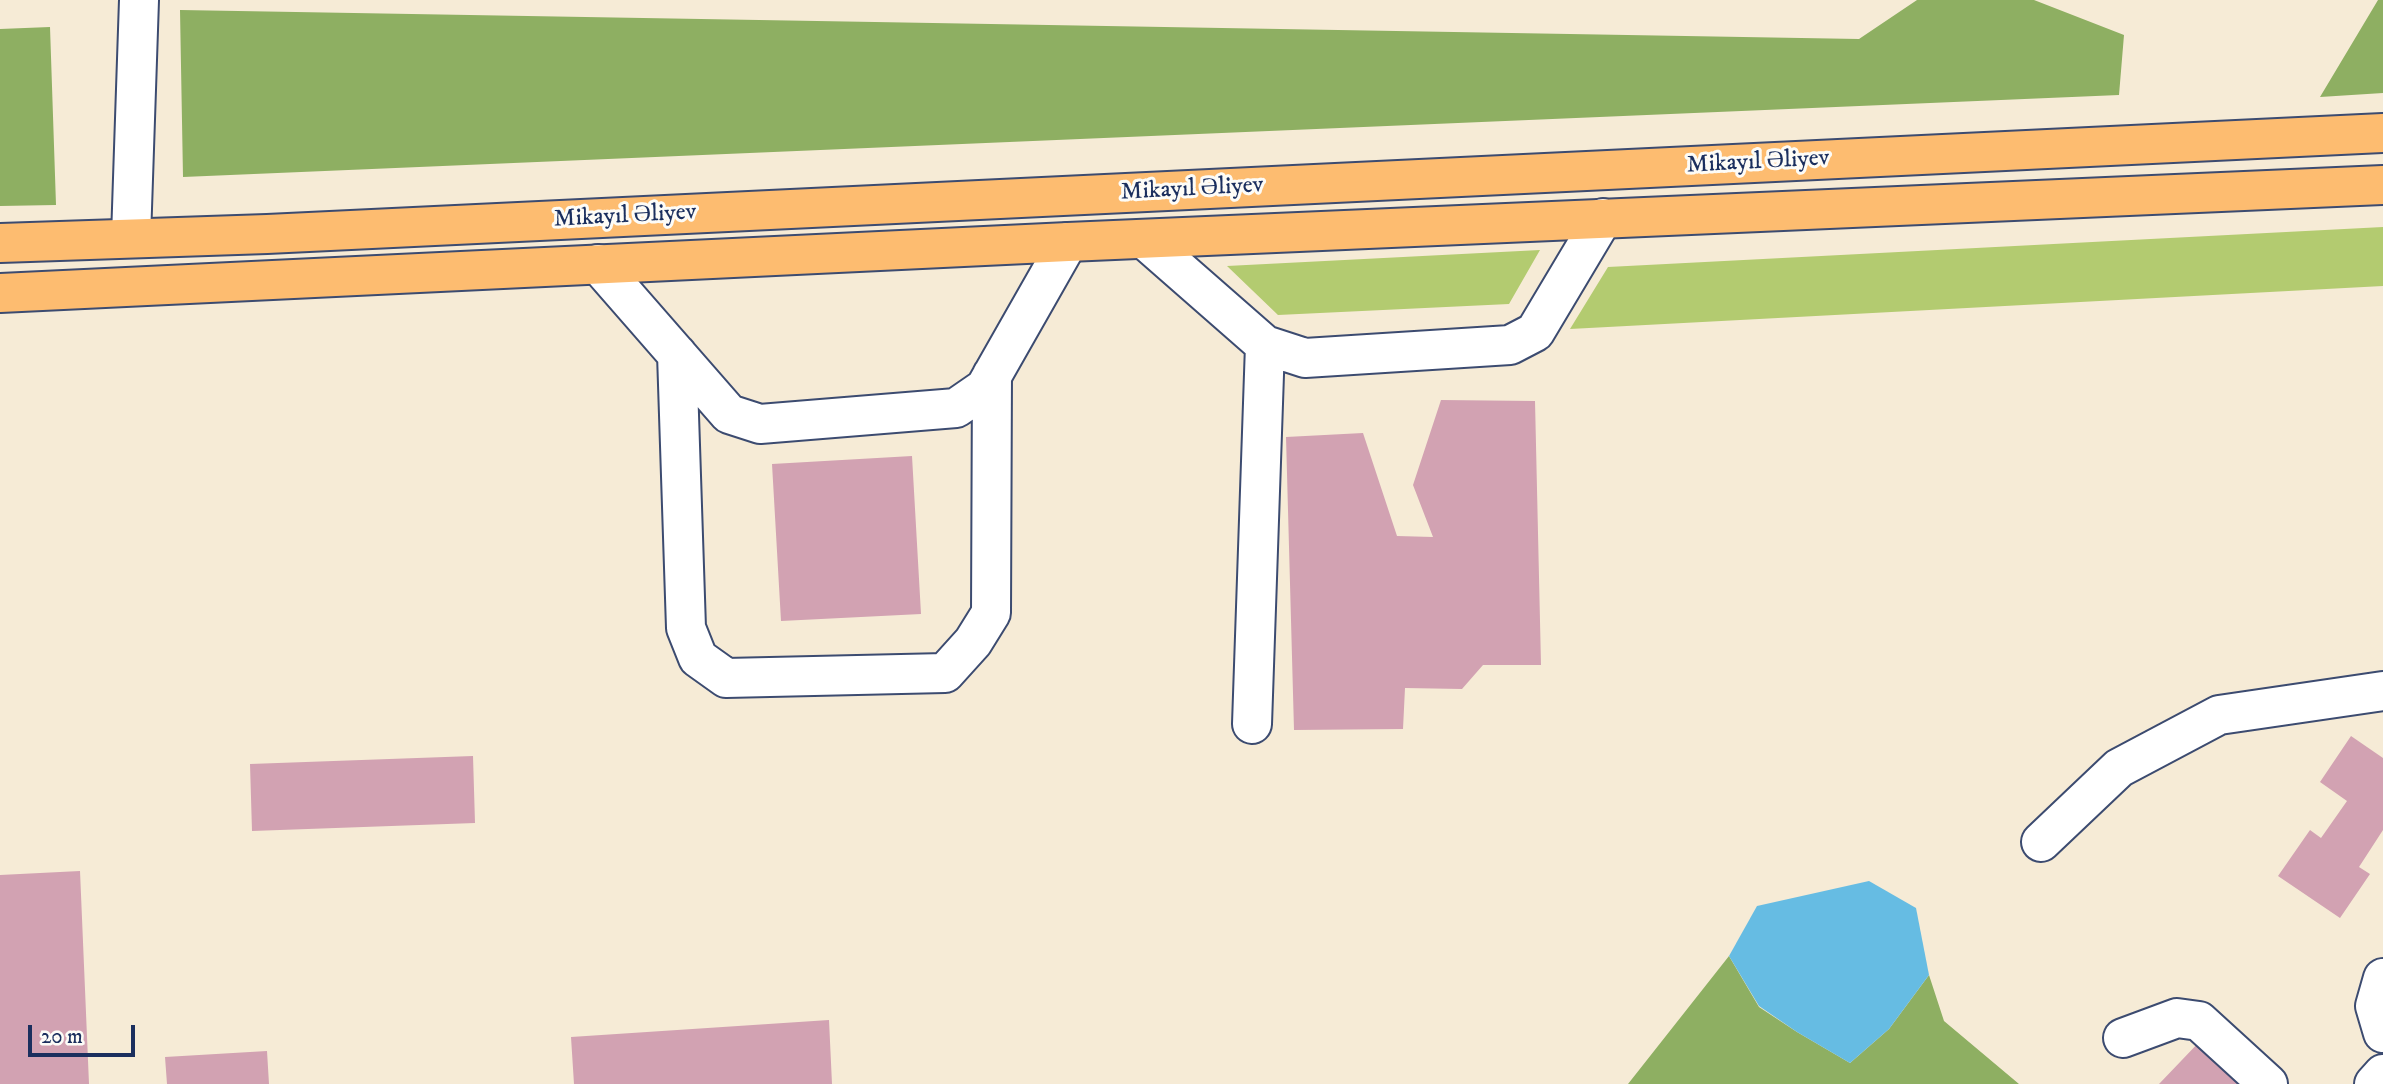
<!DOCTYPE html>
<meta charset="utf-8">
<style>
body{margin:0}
#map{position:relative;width:2383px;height:1084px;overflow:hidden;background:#f6ebd6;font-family:"IM FELL DW Pica",serif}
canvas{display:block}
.scale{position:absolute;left:28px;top:1025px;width:107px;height:32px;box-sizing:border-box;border:4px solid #1b2f5e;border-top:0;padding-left:9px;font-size:21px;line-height:24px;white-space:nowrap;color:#1b2f5e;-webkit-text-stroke:5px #fdfcf7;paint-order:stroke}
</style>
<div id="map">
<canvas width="2383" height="1084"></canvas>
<div class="scale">20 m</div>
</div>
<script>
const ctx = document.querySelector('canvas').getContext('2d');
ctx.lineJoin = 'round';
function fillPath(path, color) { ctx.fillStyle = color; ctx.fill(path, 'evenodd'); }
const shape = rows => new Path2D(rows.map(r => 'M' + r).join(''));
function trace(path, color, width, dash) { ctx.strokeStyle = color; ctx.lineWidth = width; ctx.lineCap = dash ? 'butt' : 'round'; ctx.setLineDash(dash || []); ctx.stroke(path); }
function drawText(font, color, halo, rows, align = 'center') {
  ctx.font = font + ' "IM FELL DW Pica",serif'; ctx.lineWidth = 6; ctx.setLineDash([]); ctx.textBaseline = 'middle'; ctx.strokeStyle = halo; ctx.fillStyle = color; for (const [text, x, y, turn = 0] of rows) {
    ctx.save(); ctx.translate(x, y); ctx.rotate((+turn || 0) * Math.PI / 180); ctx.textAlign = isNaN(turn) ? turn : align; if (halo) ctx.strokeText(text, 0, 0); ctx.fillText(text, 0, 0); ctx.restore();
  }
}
fillPath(shape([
 [2383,227,2383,286,1570,329,1608,267],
 [1540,250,1509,304,1278,315,1227,266]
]), '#b3cb70');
fillPath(shape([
 [1917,0,2034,0,2124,35,2119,95,183,177,180,10,1859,39],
 [2378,0,2383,0,2383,93,2320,97],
 [50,27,56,205,0,206,0,29],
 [1729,956,1759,1007,1797,1032,1850,1063,1889,1029,1929,975,1944,1021,2019,1084,1628,1084]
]), '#8eaf62');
fillPath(shape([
 [1869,881,1916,908,1929,975,1889,1029,1850,1063,1797,1032,1759,1006,1729,956,1757,906]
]), '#66bce3');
fillPath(shape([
 [1441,400,1535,401,1541,665,1483,665,1462,689,1405,688,1403,729,1294,730,1286,437,1363,433,1397,536,1433,537,1413,485],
 [912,456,921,614,781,621,772,464],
 [2351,736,2383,758,2383,830,2359,867,2370,874,2340,918,2278,876,2310,830,2321,838,2347,801,2320,782],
 [473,756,475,823,252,831,250,764],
 [80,871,89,1084,0,1084,0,875],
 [829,1020,832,1084,574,1084,571,1037],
 [2203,1038,2250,1084,2159,1084],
 [267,1051,269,1084,167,1084,165,1057]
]), '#d2a2b2');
const minor = shape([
 [131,238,139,0],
 [1144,239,1265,345,1305,358,1510,345,1535,332,1603,218],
 [598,264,729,414,760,424,956,408,985,388,1068,242],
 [677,354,686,628,698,658,726,678,945,673,973,642,991,613,992,375],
 [1252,724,1265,345],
 [2041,842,2119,768,2219,715,2383,691],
 [2383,978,2375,1006,2383,1033],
 [2123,1038,2177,1018,2199,1021,2268,1084],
 [2374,1084,2383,1074]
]);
const major = shape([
 [0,243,267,234,2383,133],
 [0,293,1068,242,2383,185]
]);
trace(minor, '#3c4b70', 42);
trace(major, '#3c4b70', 42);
trace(minor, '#fff', 38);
trace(major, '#fdbc70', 38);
drawText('24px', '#1b2f5e', '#fdfcf7', [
 ["Mikayıl Əliyev",1758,163,-3],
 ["Mikayıl Əliyev",1192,190,-3],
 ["Mikayıl Əliyev",625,217,-3]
]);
</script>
